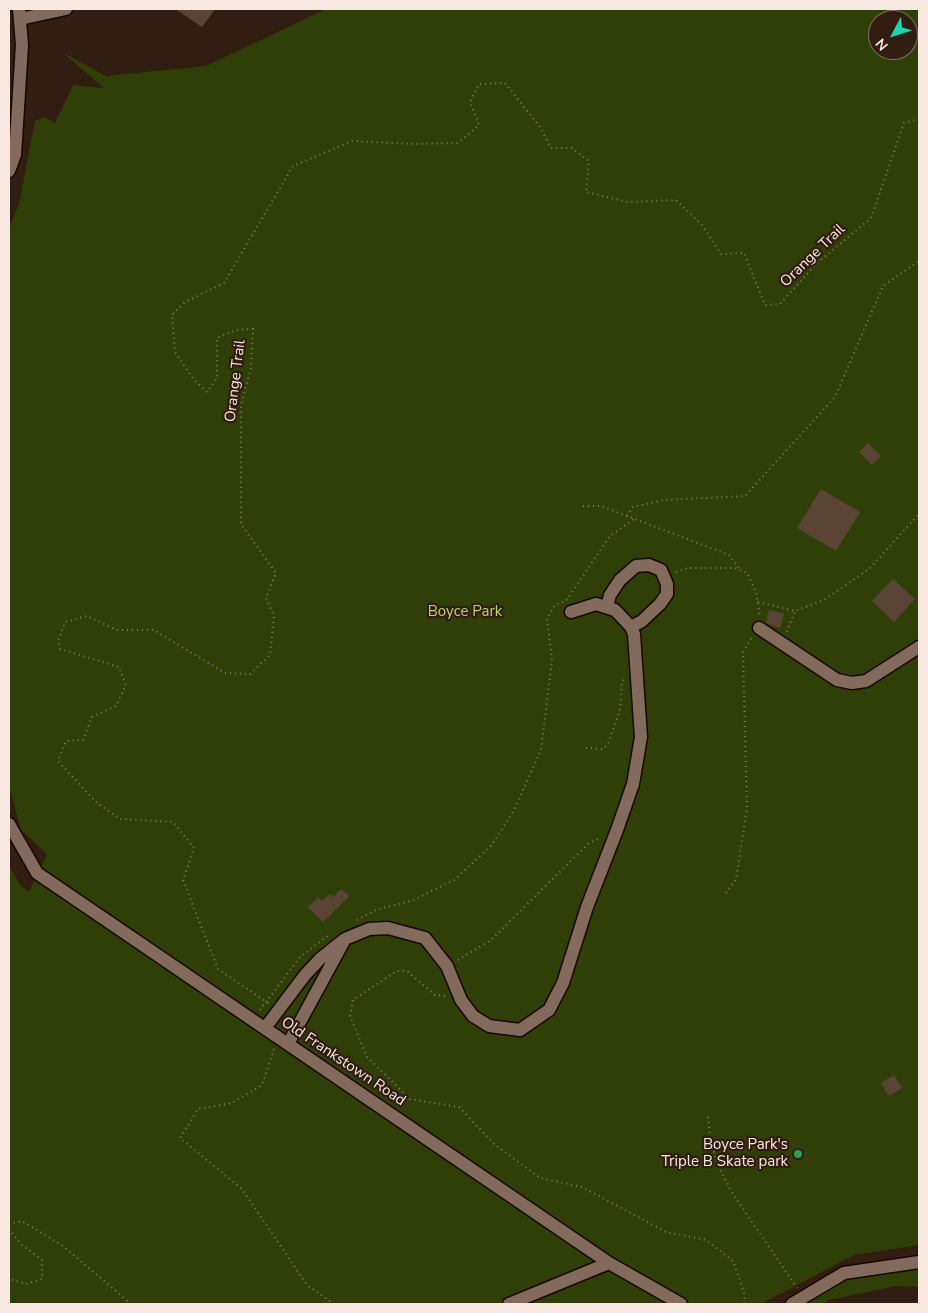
<!DOCTYPE html>
<style>
body{margin:0}
#map{position:relative;width:928px;height:1313px;overflow:hidden;background:#311d11;font-family:"Nunito Sans",sans-serif}
canvas{display:block}
.frame{position:absolute;inset:0;border:10px solid #f7e9e1;pointer-events:none}
.north{position:absolute;left:868px;top:10px;width:50px;height:50px;box-sizing:border-box;background:#311d11;border:1px solid #806f64;border-radius:50%;rotate:230deg;font-size:14px;font-weight:700;line-height:20px;text-align:center;color:#f7e9e1}
.north::after{content:'';display:block;margin:auto;width:18px;height:22px;background:#19d5b2;clip-path:polygon(50% 0,100% 100%,50% 72%,0 100%)}
</style>
<div id="map">
<canvas width="928" height="1313"></canvas>
<div class="frame"></div>
<div class="north">N</div>
</div>
<script>
const ctx = document.querySelector('canvas').getContext('2d');
ctx.lineJoin = 'round';
function fillPath(path, color) { ctx.fillStyle = color; ctx.fill(path, 'evenodd'); }
const shape = rows => new Path2D(rows.map(r => 'M' + r).join(''));
function trace(path, color, width, dash) { ctx.strokeStyle = color; ctx.lineWidth = width; ctx.lineCap = dash ? 'butt' : 'round'; ctx.setLineDash(dash || []); ctx.stroke(path); }
function drawText(font, color, halo, rows, align = 'center') {
  ctx.font = font + ' "Nunito Sans",sans-serif'; ctx.lineWidth = 4.5; ctx.setLineDash([]); ctx.textBaseline = 'middle'; ctx.strokeStyle = halo; ctx.fillStyle = color; for (const [text, x, y, turn = 0] of rows) {
    ctx.save(); ctx.translate(x, y); ctx.rotate((+turn || 0) * Math.PI / 180); ctx.textAlign = isNaN(turn) ? turn : align; if (halo) ctx.strokeText(text, 0, 0); ctx.fillText(text, 0, 0); ctx.restore();
  }
}
fillPath(shape([
 [326,9,919,9,919,1245,854,1255,761,1304,9,1304,9,866,20,885,29,892,47,854,21,830,9,786,9,229,19,204,35,121,44,117,55,123,73,85,104,88,62,52,106,76,206,66],
 [878,20,908,20,908,50,878,50],
 [919,1269,919,1287,896,1286,829,1300,823,1304,802,1304,845,1280]
]), '#303f07');
fillPath(shape([
 [175,9,215,9,202,27],
 [868,443,881,456,872,465,859,452],
 [821,489,860,512,836,551,797,528],
 [893,579,915,599,894,622,872,601],
 [769,610,784,614,780,628,766,623],
 [341,889,349,896,323,922,308,907,318,897,322,901,330,894,333,897],
 [894,1075,902,1088,889,1096,881,1083]
]), '#5a4436');
const minor = shape([
 [20,19,66,9],
 [9,171,15,155,22,45,19,9],
 [607,607,610,595,620,580,636,566,649,565,661,570,667,584,667,594,660,604,642,621,631,627],
 [759,628,837,680,852,683,866,681,919,647],
 [9,824,37,873,609,1263,681,1304],
 [265,1028,305,975,320,959,345,939,369,929,388,928,425,938,447,966,461,1000,473,1016,489,1026,520,1030,549,1010,563,983,587,907,617,830,633,784,641,737,634,634,631,627,615,610,596,604,571,612],
 [288,1044,343,943],
 [509,1304,609,1263],
 [792,1304,844,1273,919,1262]
]);
trace(minor, '#180700', 15);
trace(shape([
 [583,506,601,506,729,555,739,568],
 [627,516,633,507,664,500,745,496,835,397,883,286,919,261],
 [676,572,688,568,735,568,747,573,756,592,760,618],
 [758,602,795,611,824,600,869,569,919,514],
 [787,632,795,611],
 [586,748,603,749,608,744,620,710,622,682,624,679],
 [726,893,736,879,747,808,743,652,752,637],
 [357,920,376,910,414,900,454,880,491,846,513,812,541,750,552,660,547,619,555,605,566,601,610,536,634,519],
 [458,960,491,940,588,844,600,838],
 [445,996,435,995,407,971,397,971,353,1000,350,1016,367,1057,410,1099,459,1107,494,1144,540,1178,582,1187,666,1232,706,1240,733,1261,744,1292,745,1304],
 [268,1003,218,969,183,880,194,848,173,822,120,819,96,802,58,761,66,741,83,740,92,717,116,706,126,685,119,667,60,649,58,641,65,622,87,616,117,630,154,630,225,673,250,674,270,655,274,616,266,598,276,573,241,524,241,405,251,368,253,329,236,330,217,338,217,378,207,392,194,380,175,352,172,315,185,302,224,283,293,166,352,141,415,144,458,143,479,125,470,102,479,84,505,83,540,127,551,148,572,148,589,161,586,192,628,202,676,200,702,225,721,254,744,253,765,305,780,304,816,264,871,218,904,123,919,119],
 [260,1010,300,957,329,935],
 [274,1049,262,1085,232,1103,198,1109,180,1138,242,1189,307,1285,334,1304],
 [708,1117,711,1144,719,1167,731,1191,797,1288],
 [9,1224,22,1221,63,1246,131,1304],
 [9,1229,21,1244,42,1260,42,1279,26,1284,9,1279]
]), '#8b796f', 2, [1, 4]);
trace(minor, '#826a5c', 12);
for (const [x, y, r, color] of [
 [798,1154,5,"#2e9e5b"]
]) { const dot = new Path2D(); dot.arc(x, y, r, 0, 2 * Math.PI); ctx.fillStyle = color; ctx.fill(dot); trace(dot, '#311d11', 2); }
drawText('15px', '#f7e9e1', '#311d11', [
 ["Orange Trail",813,256,-44],
 ["Orange Trail",236,381,-83],
 ["Old Frankstown Road",343,1062,34]
]);
drawText('15px', '#b5d76e', '#311d11', [
 ["Boyce Park",465,612]
]);
drawText('15px', '#f7e9e1', '#311d11', [
 ["Boyce Park's",788,1145],
 ["Triple B Skate park",788,1162]
], 'right');
</script>
